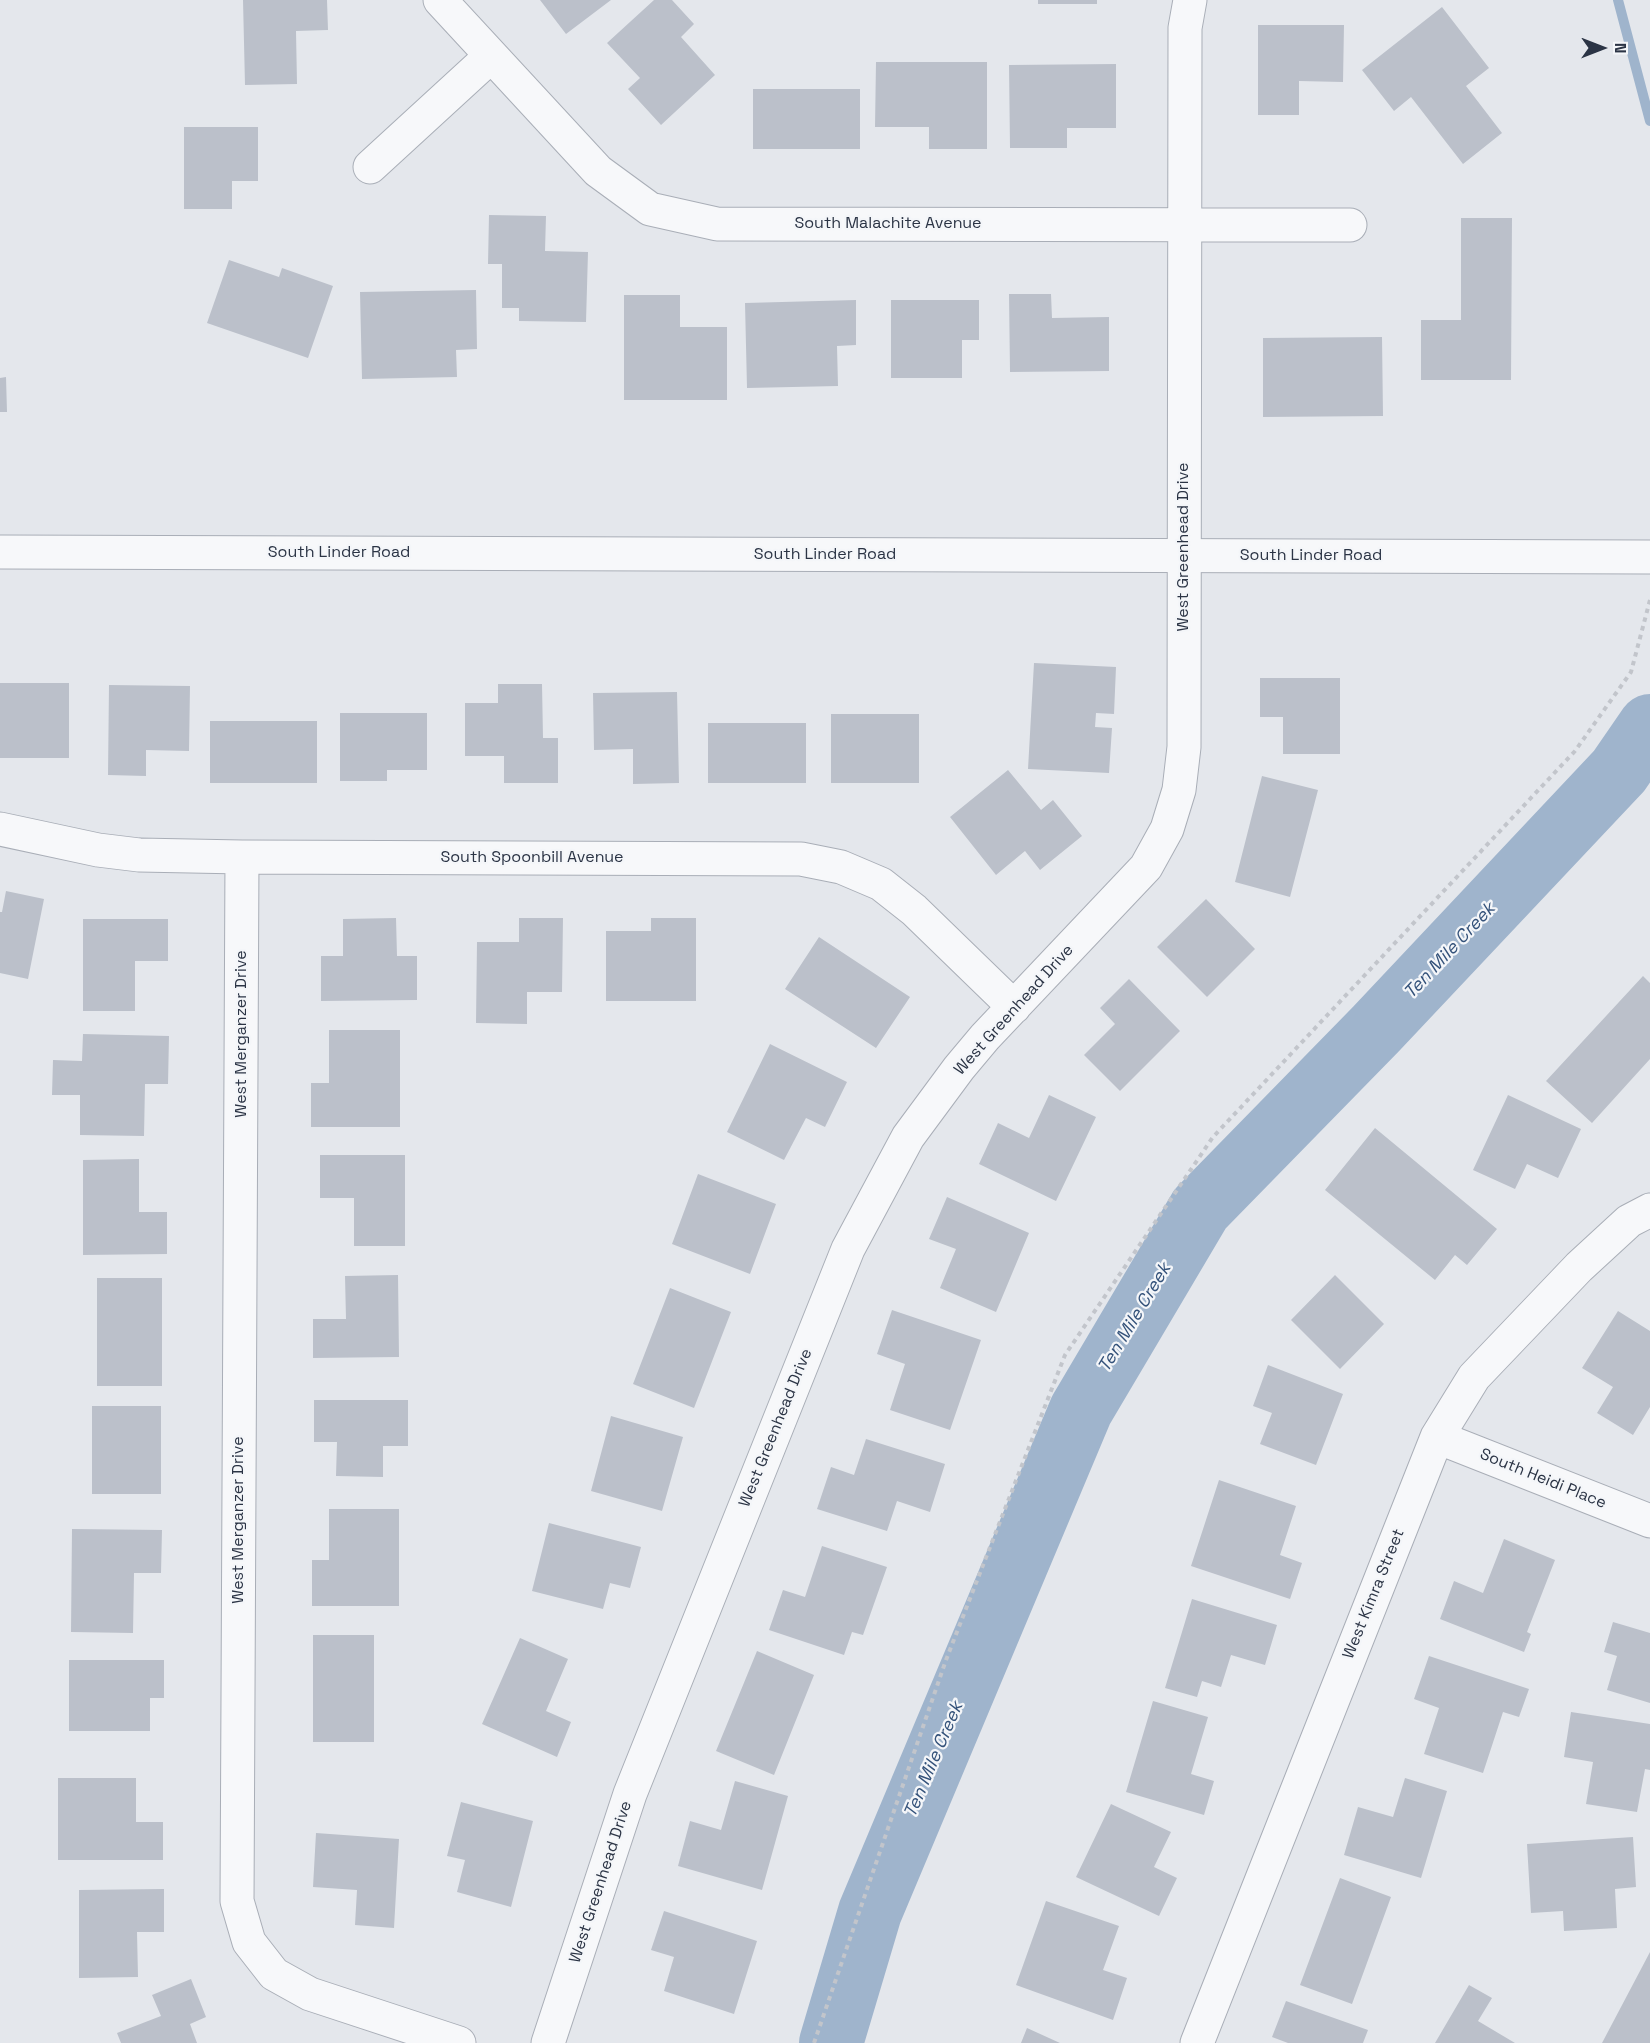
<!DOCTYPE html>
<style>
body{margin:0}
#map{position:relative;width:1650px;height:2043px;overflow:hidden;background:#e4e7ec;font-family:"Space Grotesk",sans-serif}
canvas{display:block}
.north{position:absolute;left:1572px;top:18px;width:60px;height:60px;-webkit-text-stroke:4px #f4f6f9;paint-order:stroke;rotate:90deg;font-size:16px;font-weight:700;line-height:24px;text-align:center;color:#2b3445}
.north::after{content:'';display:block;margin:auto;width:21px;height:27px;background:#2b3445;clip-path:polygon(50% 0,100% 100%,50% 72%,0 100%)}
</style>
<div id="map">
<canvas width="1650" height="2043"></canvas>
<div class="north">N</div>
</div>
<script>
const ctx = document.querySelector('canvas').getContext('2d');
ctx.lineJoin = 'round';
const shape = rows => new Path2D(rows.map(r => 'M' + r).join(''));
function trace(path, color, width, dash) { ctx.strokeStyle = color; ctx.lineWidth = width; ctx.lineCap = dash ? 'butt' : 'round'; ctx.setLineDash(dash || []); ctx.stroke(path); }
function fillPath(path, color) { ctx.fillStyle = color; ctx.fill(path, 'evenodd'); }
function drawText(font, color, halo, rows, align = 'center') {
  ctx.font = font + ' "Space Grotesk",sans-serif'; ctx.lineWidth = 4.5; ctx.setLineDash([]); ctx.textBaseline = 'middle'; ctx.strokeStyle = halo; ctx.fillStyle = color; for (const [text, x, y, turn = 0] of rows) {
    ctx.save(); ctx.translate(x, y); ctx.rotate((+turn || 0) * Math.PI / 180); ctx.textAlign = isNaN(turn) ? turn : align; if (halo) ctx.strokeText(text, 0, 0); ctx.fillText(text, 0, 0); ctx.restore();
  }
}
trace(shape([
 [1618,0,1650,121]
]), '#9fb4cc', 10);
trace(shape([
 [831,2043,870,1912,1081,1410,1200,1209,1376,1029,1619,771,1650,726]
]), '#9fb4cc', 64);
fillPath(shape([
 [243,0,327,0,328,30,296,31,297,84,245,85],
 [540,0,611,0,566,34],
 [654,0,672,0,694,24,681,37,715,75,661,125,628,89,640,78,607,43],
 [1038,0,1097,0,1097,4,1038,4],
 [1442,7,1489,68,1466,86,1502,133,1463,164,1411,97,1394,111,1362,70],
 [1258,25,1344,25,1343,82,1299,81,1299,115,1258,115],
 [876,62,987,62,987,149,929,149,929,127,875,127],
 [1116,64,1116,128,1067,128,1067,148,1010,148,1009,65],
 [753,89,860,89,860,149,753,149],
 [184,127,258,127,258,181,232,181,232,209,184,209],
 [489,215,546,216,545,251,588,252,586,322,519,321,519,308,502,308,502,264,488,264],
 [1461,218,1512,218,1511,380,1421,380,1421,320,1461,320],
 [229,260,279,277,282,268,333,286,308,358,207,323],
 [476,290,477,349,456,350,457,377,362,379,360,292],
 [1009,294,1051,294,1052,318,1109,317,1109,371,1010,372],
 [624,295,680,295,680,327,727,327,727,400,624,400],
 [856,300,856,345,837,346,838,386,747,388,745,303],
 [891,300,979,300,979,340,962,340,962,378,891,378],
 [1382,337,1383,416,1263,417,1263,338],
 [6,377,7,412,0,412,0,378],
 [1034,663,1116,667,1114,714,1096,713,1095,727,1112,728,1109,773,1028,769],
 [1260,678,1340,678,1340,754,1283,754,1283,717,1260,717],
 [0,683,69,683,69,758,0,758],
 [498,684,542,684,543,738,558,738,558,783,504,783,504,756,465,756,465,703,498,703],
 [109,685,190,686,189,751,146,750,146,776,108,775],
 [677,692,679,783,633,784,633,749,594,750,593,693],
 [340,713,427,713,427,770,387,770,387,781,340,781],
 [831,714,919,714,919,783,831,783],
 [210,721,317,721,317,783,210,783],
 [708,723,806,723,806,783,708,783],
 [1008,770,1041,810,1053,800,1082,836,1040,870,1025,851,996,875,950,817],
 [1262,776,1318,790,1290,897,1235,882],
 [6,891,44,899,28,979,0,973,0,912,2,912],
 [1206,899,1255,949,1207,997,1157,947],
 [396,918,397,956,417,956,417,1000,321,1001,321,956,343,956,343,919],
 [519,918,563,918,562,992,527,992,527,1024,476,1023,477,942,519,942],
 [651,918,696,918,696,1001,606,1001,606,931,651,931],
 [83,919,168,919,168,961,135,961,135,1011,83,1011],
 [819,937,910,997,876,1048,785,989],
 [1643,976,1650,983,1650,1059,1592,1123,1546,1081],
 [1129,979,1180,1031,1120,1091,1084,1055,1115,1024,1100,1008],
 [329,1030,400,1030,400,1127,311,1127,311,1083,329,1083],
 [83,1034,169,1036,168,1084,145,1084,144,1136,80,1135,80,1095,52,1095,53,1060,82,1061],
 [770,1044,847,1082,825,1127,806,1118,784,1160,727,1132],
 [1049,1095,1096,1117,1056,1201,979,1164,998,1123,1029,1138],
 [1508,1095,1581,1129,1558,1178,1527,1164,1515,1189,1473,1170],
 [1375,1128,1497,1229,1467,1265,1455,1255,1435,1280,1325,1190],
 [320,1155,405,1155,405,1246,354,1246,354,1198,320,1198],
 [139,1159,139,1212,167,1212,167,1254,83,1255,83,1160],
 [698,1174,776,1204,750,1274,672,1244],
 [947,1197,1029,1233,996,1312,940,1288,956,1249,929,1239],
 [398,1275,399,1357,313,1358,313,1319,346,1319,345,1276],
 [1335,1275,1384,1324,1340,1369,1291,1320],
 [97,1278,162,1278,162,1386,97,1386],
 [670,1288,731,1312,694,1408,633,1384],
 [892,1310,981,1340,950,1430,890,1410,905,1364,877,1354],
 [1618,1311,1650,1331,1650,1407,1633,1435,1597,1413,1613,1387,1582,1368],
 [1268,1365,1343,1394,1316,1465,1260,1444,1272,1413,1253,1406],
 [314,1400,408,1400,408,1446,383,1446,383,1477,336,1476,337,1442,314,1442],
 [92,1406,161,1406,161,1494,92,1494],
 [611,1416,683,1437,662,1511,591,1491],
 [866,1439,945,1464,930,1512,897,1501,887,1531,817,1509,831,1467,854,1475],
 [1219,1480,1296,1506,1280,1555,1302,1563,1290,1599,1191,1566],
 [329,1509,399,1509,399,1606,312,1606,312,1560,329,1560],
 [549,1523,641,1547,630,1588,610,1583,603,1609,532,1591],
 [72,1529,162,1530,161,1573,134,1573,133,1633,71,1632],
 [1504,1539,1555,1560,1527,1632,1531,1634,1524,1652,1440,1619,1454,1581,1483,1593],
 [822,1546,887,1567,863,1635,852,1632,844,1655,769,1630,783,1590,805,1597],
 [1192,1599,1277,1625,1265,1665,1231,1655,1221,1687,1202,1681,1197,1697,1165,1688],
 [1613,1622,1650,1633,1650,1703,1607,1690,1617,1656,1604,1652],
 [313,1635,374,1635,374,1742,313,1742],
 [520,1638,568,1659,546,1711,571,1722,557,1757,482,1724],
 [757,1651,814,1675,774,1775,716,1751],
 [1429,1656,1529,1689,1519,1717,1503,1712,1483,1773,1424,1754,1439,1708,1414,1699],
 [69,1660,164,1660,164,1698,150,1698,150,1731,69,1731],
 [1153,1701,1208,1717,1191,1774,1214,1781,1204,1815,1126,1792],
 [1571,1712,1650,1724,1650,1770,1645,1769,1637,1812,1586,1804,1593,1762,1564,1757],
 [58,1778,136,1778,136,1822,163,1822,163,1860,58,1860],
 [1405,1778,1447,1791,1421,1878,1344,1855,1358,1807,1393,1817],
 [735,1781,788,1796,762,1890,678,1866,690,1821,721,1830],
 [461,1802,533,1821,511,1907,457,1892,465,1860,447,1856],
 [1111,1804,1171,1832,1154,1867,1177,1878,1159,1916,1076,1877],
 [316,1833,399,1839,394,1928,355,1925,357,1890,313,1887],
 [1633,1837,1636,1887,1615,1889,1617,1928,1564,1931,1563,1911,1531,1913,1527,1844],
 [1340,1878,1391,1897,1352,2004,1300,1985],
 [164,1889,164,1932,137,1932,138,1977,79,1978,79,1890],
 [1046,1901,1119,1926,1103,1970,1127,1978,1113,2020,1016,1985],
 [664,1911,757,1941,734,2014,664,1991,674,1957,651,1950],
 [1650,1952,1650,2043,1602,2043],
 [191,1979,206,2017,190,2024,197,2043,121,2043,117,2033,161,2016,152,1995],
 [1469,1985,1492,1998,1478,2021,1515,2043,1435,2043],
 [1286,2001,1368,2030,1363,2043,1288,2043,1272,2037],
 [1027,2028,1060,2043,1021,2043]
]), '#bbc0ca');
const minor = shape([
 [440,0,598,171,650,209,717,224,1350,225],
 [370,167,491,56],
 [0,829,98,850,139,855,242,857,801,859,841,867,881,884,914,910,1014,1007],
 [242,857,237,1901,249,1942,274,1974,310,1994,459,2043],
 [1437,1437,1650,1521],
 [548,2043,630,1794,848,1249,908,1137,959,1068,985,1037,1146,867,1167,829,1179,790,1184,747,1185,28,1190,0],
 [1197,2043,1437,1437,1474,1377,1579,1267,1629,1221,1650,1210]
]);
const tertiary = shape([
 [0,552,1650,557]
]);
trace(minor, '#a9aeb7', 35);
trace(tertiary, '#a9aeb7', 35);
trace(shape([
 [814,2043,946,1660,1065,1355,1213,1137,1575,751,1631,672,1650,600]
]), '#c2c5cb', 4, [4.5, 4.5]);
trace(minor, '#f7f8fa', 33);
trace(tertiary, '#f7f8fa', 33);
drawText('16px', '#2b3445', '#f4f6f9', [
 ["South Malachite Avenue",888,224],
 ["West Greenhead Drive",1184,547,-90],
 ["South Linder Road",339,553],
 ["South Linder Road",825,555],
 ["South Linder Road",1311,556],
 ["South Spoonbill Avenue",532,858],
 ["West Greenhead Drive",1014,1010,-48],
 ["West Merganzer Drive",242,1034,-90],
 ["West Greenhead Drive",776,1428,-68],
 ["South Heidi Place",1543,1479,22],
 ["West Merganzer Drive",239,1520,-90],
 ["West Kimra Street",1374,1594,-68],
 ["West Greenhead Drive",601,1882,-72]
]);
drawText('italic 18px', '#34527a', '#f4f6f9', [
 ["Ten Mile Creek",1450,951,-47],
 ["Ten Mile Creek",1135,1318,-59],
 ["Ten Mile Creek",934,1760,-67]
]);
</script>
